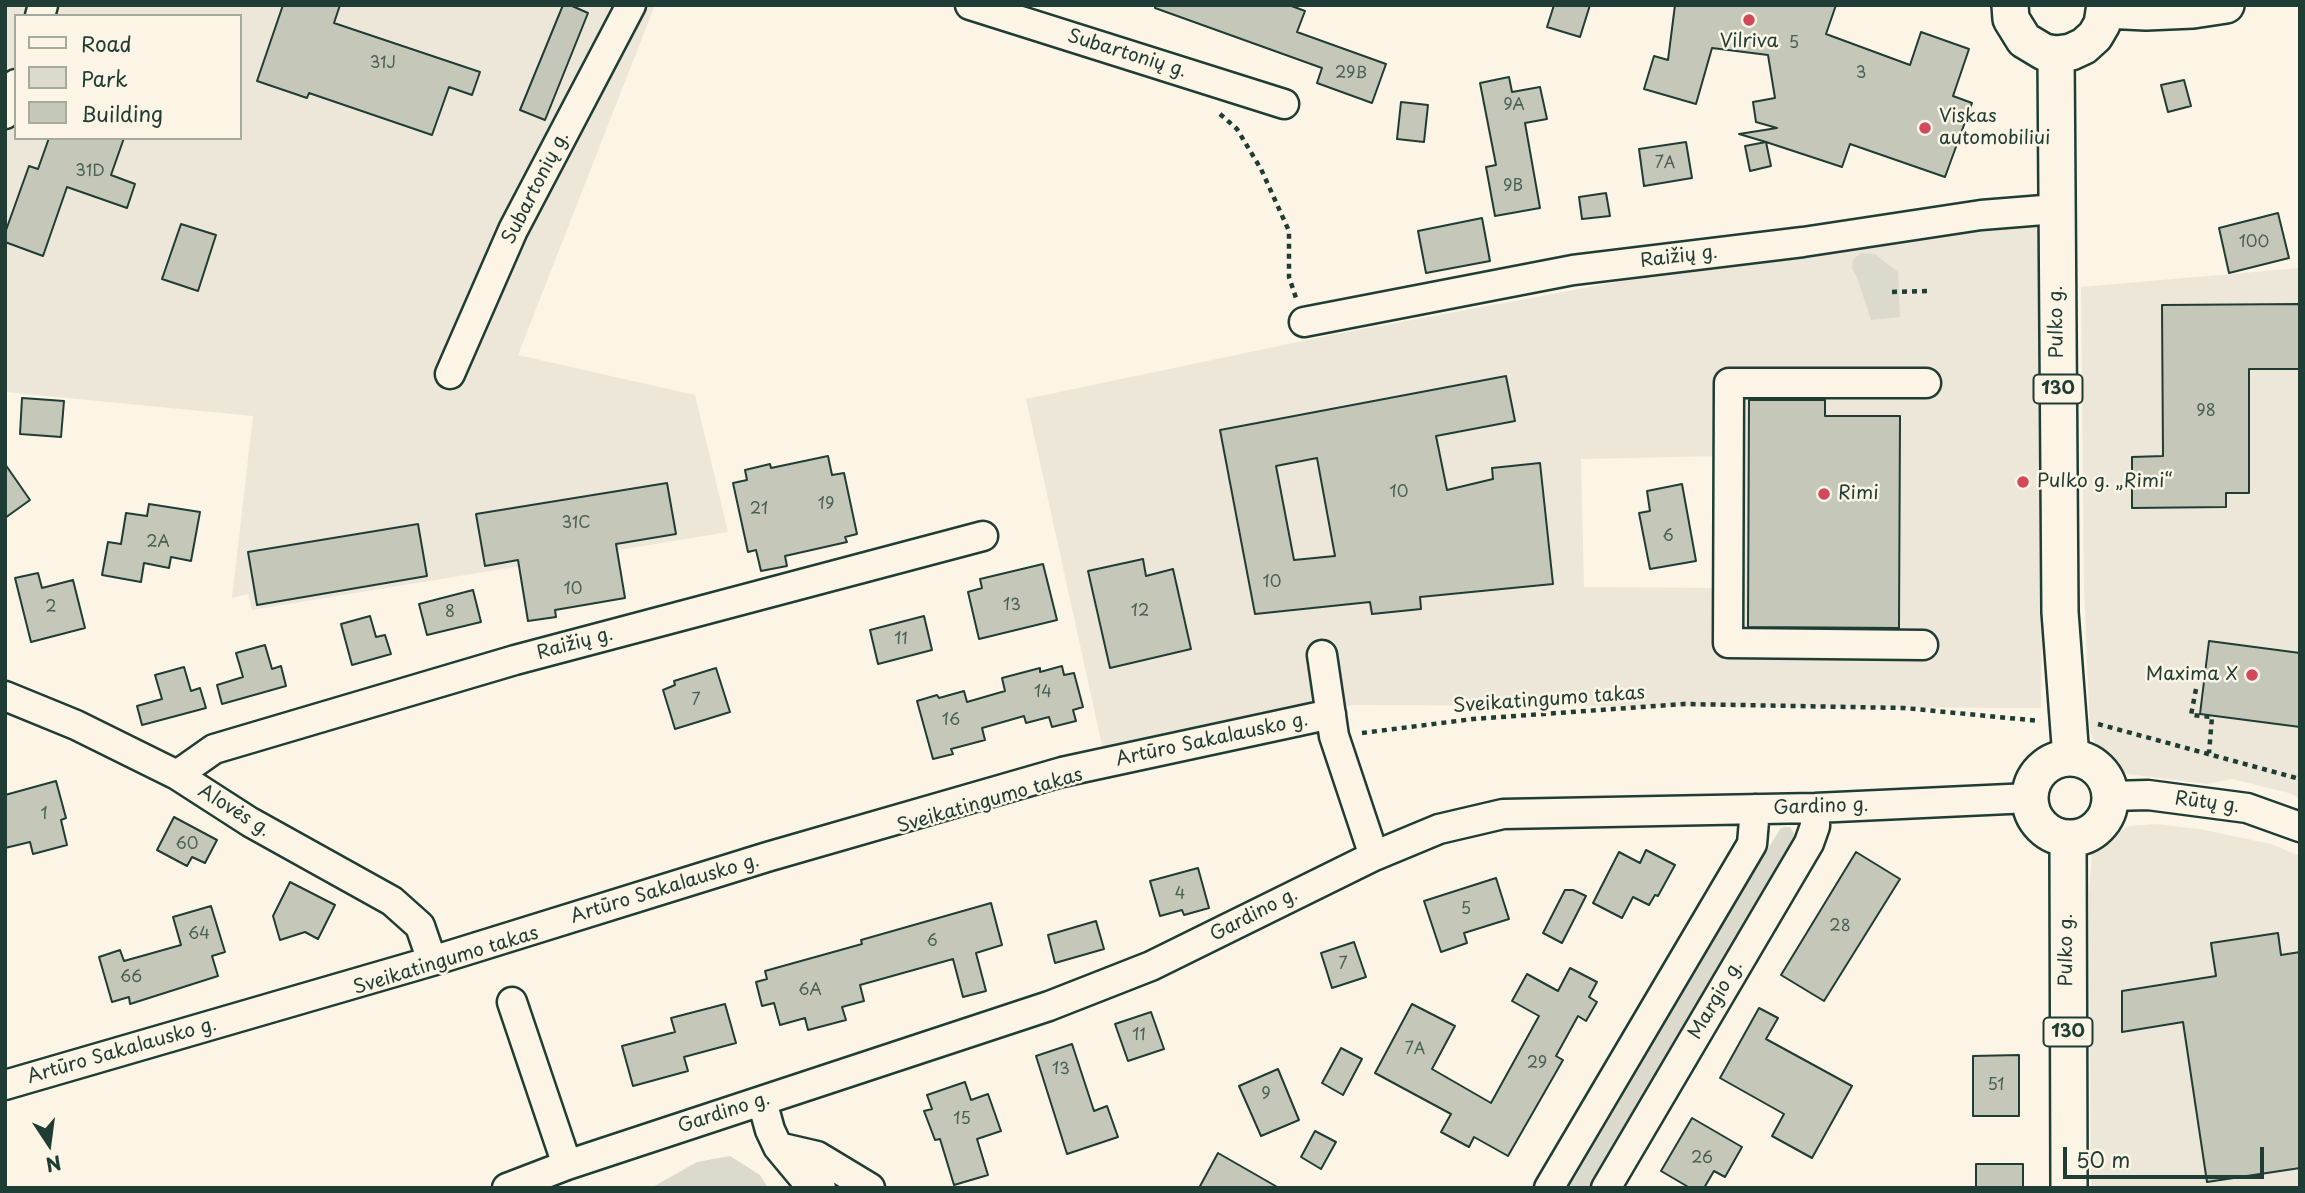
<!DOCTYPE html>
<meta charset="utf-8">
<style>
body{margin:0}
#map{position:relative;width:2305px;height:1193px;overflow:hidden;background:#fcf5e5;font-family:"Playpen Sans",sans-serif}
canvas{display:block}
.frame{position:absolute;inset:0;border:7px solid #1f3d34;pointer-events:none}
.legend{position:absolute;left:14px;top:14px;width:228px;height:126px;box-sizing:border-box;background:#fcf5e5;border:2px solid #a4ab9e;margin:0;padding:9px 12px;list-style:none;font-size:21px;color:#1f3d34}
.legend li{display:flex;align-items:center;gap:14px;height:35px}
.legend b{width:35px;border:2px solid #a4ab9e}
.north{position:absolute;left:14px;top:1109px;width:70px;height:70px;-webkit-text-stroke:5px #fcf5e5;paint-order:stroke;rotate:167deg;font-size:19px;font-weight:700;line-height:28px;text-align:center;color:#1f3d34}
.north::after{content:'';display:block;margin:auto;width:24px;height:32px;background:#1f3d34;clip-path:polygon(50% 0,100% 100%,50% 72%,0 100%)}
.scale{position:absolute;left:2063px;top:1147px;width:201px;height:32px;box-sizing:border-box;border:4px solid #1f3d34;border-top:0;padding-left:9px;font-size:21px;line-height:24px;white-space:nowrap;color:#1f3d34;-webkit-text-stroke:5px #fcf5e5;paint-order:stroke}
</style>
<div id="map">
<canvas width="2305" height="1193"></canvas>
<div class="frame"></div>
<ul class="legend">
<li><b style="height:9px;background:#fcf5e5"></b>Road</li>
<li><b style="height:19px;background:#dcdacc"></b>Park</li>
<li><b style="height:19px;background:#c5c7b9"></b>Building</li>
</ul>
<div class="north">N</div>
<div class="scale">50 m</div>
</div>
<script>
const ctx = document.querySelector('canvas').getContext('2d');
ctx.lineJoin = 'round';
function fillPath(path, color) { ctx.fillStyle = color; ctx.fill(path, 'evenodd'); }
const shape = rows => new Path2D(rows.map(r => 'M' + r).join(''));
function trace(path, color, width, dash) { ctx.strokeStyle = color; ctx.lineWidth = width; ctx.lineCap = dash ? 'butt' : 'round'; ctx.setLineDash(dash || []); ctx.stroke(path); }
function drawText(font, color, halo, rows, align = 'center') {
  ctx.font = font + ' "Playpen Sans",sans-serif'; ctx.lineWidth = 5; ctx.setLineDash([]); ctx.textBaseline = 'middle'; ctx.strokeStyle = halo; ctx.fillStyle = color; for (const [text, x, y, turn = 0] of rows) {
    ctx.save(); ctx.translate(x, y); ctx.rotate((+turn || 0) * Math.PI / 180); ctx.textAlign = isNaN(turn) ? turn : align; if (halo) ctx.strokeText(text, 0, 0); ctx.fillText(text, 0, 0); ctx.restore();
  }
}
fillPath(shape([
 [5,5,655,5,518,355,695,395,728,532,252,610,248,594,232,598,253,416,5,392],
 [16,16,240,16,240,138,16,138],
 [2040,212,2043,568,2041,708,1354,705,1104,754,1026,399,1336,334,1698,267],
 [1721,456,1720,588,1584,587,1581,459],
 [2300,268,2300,798,2289,793,2232,779,2207,784,2127,774,2114,768,2103,759,2090,732,2084,590,2081,287],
 [2155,824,2199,829,2271,844,2300,856,2300,1188,2091,1188,2089,894,2092,853,2101,842,2129,826]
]), '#ece7d8');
fillPath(shape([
 [1861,253,1875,254,1898,272,1900,317,1871,320,1857,277,1852,269,1853,260],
 [1784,827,1790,827,1795,835,1592,1188,1565,1188,1780,829],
 [730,1156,760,1175,768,1188,651,1188,697,1162]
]), '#dcdacc');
const building = shape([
 [283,5,340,5,334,23,480,72,472,95,449,87,432,135,309,93,307,98,257,81,283,5],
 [563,5,570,5,588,13,545,120,520,110,563,5],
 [1155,5,1289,5,1305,11,1297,32,1386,64,1372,103,1317,83,1322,68,1155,8,1155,5],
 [1554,5,1590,5,1580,37,1547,27,1554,5],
 [1675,5,1836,5,1826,34,1910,65,1921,32,1969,49,1953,96,1972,103,1945,177,1850,144,1842,167,1766,142,1771,166,1750,171,1745,146,1766,142,1739,134,1777,128,1756,122,1753,102,1775,98,1768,55,1712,48,1696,104,1644,89,1654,56,1668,60,1675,5],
 [1509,77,1512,92,1540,87,1547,119,1525,123,1540,208,1495,216,1486,167,1496,165,1480,83,1509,77],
 [2184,80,2191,106,2168,112,2161,85,2184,80],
 [1401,102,1428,105,1424,142,1397,139,1401,102],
 [49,138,124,138,111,175,135,184,127,208,67,187,43,256,5,242,5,233,29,166,38,169,49,138],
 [1686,142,1692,178,1644,186,1639,149,1686,142],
 [1606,193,1610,216,1582,219,1579,197,1606,193],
 [2278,213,2289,258,2229,273,2219,228,2278,213],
 [1482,218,1490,261,1426,273,1418,231,1482,218],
 [181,224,216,235,198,291,162,279,181,224],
 [2300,304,2300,369,2249,369,2249,493,2226,493,2226,507,2132,508,2132,457,2163,456,2162,305,2300,304],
 [1506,376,1515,421,1436,436,1447,490,1493,479,1492,468,1540,463,1553,584,1420,597,1421,609,1372,614,1370,602,1255,614,1220,430,1506,376],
 [1317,458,1335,556,1294,560,1276,466,1317,458],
 [22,398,64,401,61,437,20,434,22,398],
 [1749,400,1825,400,1825,416,1900,416,1899,628,1748,627,1749,400],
 [828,456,832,475,844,473,857,534,845,537,847,542,785,556,787,566,761,571,756,550,748,552,733,483,747,480,745,470,770,464,771,468,828,456],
 [5,464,30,500,5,518,5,464],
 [667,483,676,534,616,544,625,598,555,610,556,617,528,621,518,560,485,566,476,514,667,483],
 [1682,484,1696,561,1650,569,1639,513,1650,511,1647,491,1682,484],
 [149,504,200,512,191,561,171,557,169,568,144,563,141,582,102,575,108,542,121,544,126,513,147,516,149,504],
 [418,524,427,576,257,605,248,552,418,524],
 [1143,559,1146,576,1173,569,1191,649,1110,668,1088,571,1143,559],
 [1043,564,1057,620,979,639,968,592,982,588,980,579,1043,564],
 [38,573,42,588,73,580,85,628,31,642,15,578,38,573],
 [473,590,481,622,427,635,419,604,473,590],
 [370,616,376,637,385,635,391,654,352,665,341,624,370,616],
 [924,616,932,650,878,664,870,630,924,616],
 [2209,641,2300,653,2300,727,2200,714,2209,641],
 [265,645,272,669,281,666,286,686,222,704,217,685,243,677,236,653,265,645],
 [1062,666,1064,675,1074,673,1083,707,1073,710,1076,721,1052,727,1049,717,1026,723,1024,716,982,728,985,740,951,749,953,754,933,759,917,701,937,695,939,698,964,691,967,702,1005,691,1002,678,1040,668,1040,672,1062,666],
 [184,667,191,691,200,688,206,708,142,725,137,706,162,699,155,675,184,667],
 [716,668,730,712,675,729,663,690,675,685,674,681,716,668],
 [56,781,66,818,61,820,67,845,33,854,30,842,5,848,5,795,56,781],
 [174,817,217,840,205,863,192,857,187,866,157,850,174,817],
 [1646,850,1675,865,1658,896,1655,895,1649,905,1633,897,1622,918,1593,903,1619,852,1640,863,1646,850],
 [1856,852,1900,879,1824,1001,1781,975,1856,852],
 [1198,868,1209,908,1184,915,1182,910,1160,916,1150,881,1198,868],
 [1496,878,1509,919,1464,933,1467,943,1441,952,1424,901,1496,878],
 [290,882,335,905,318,939,305,932,280,940,273,916,290,882],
 [1565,890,1573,890,1586,896,1562,943,1543,933,1565,890],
 [991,903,1002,945,976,953,986,991,963,997,953,959,860,985,864,1001,842,1007,846,1020,808,1030,805,1018,780,1025,774,1003,762,1006,756,982,767,979,765,971,862,944,861,940,991,903],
 [211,906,225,952,212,956,218,976,130,1004,129,997,112,1002,99,957,120,950,124,961,181,945,173,917,211,906],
 [1096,921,1104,949,1055,963,1048,935,1096,921],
 [2278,933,2281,955,2300,952,2300,1168,2207,1182,2183,1022,2122,1032,2122,991,2216,976,2211,943,2278,933],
 [1354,942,1366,977,1332,988,1321,953,1354,942],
 [1570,968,1597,982,1589,997,1597,1002,1586,1021,1578,1016,1556,1056,1563,1060,1508,1156,1474,1137,1469,1147,1441,1132,1451,1114,1375,1073,1412,1004,1455,1026,1432,1069,1491,1103,1539,1016,1512,1001,1527,974,1558,991,1570,968],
 [725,1004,736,1043,684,1057,688,1071,633,1086,622,1046,675,1032,671,1018,725,1004],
 [1759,1008,1778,1018,1766,1039,1852,1086,1812,1158,1772,1136,1784,1114,1720,1078,1759,1008],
 [1151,1012,1164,1049,1128,1061,1115,1024,1151,1012],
 [1072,1044,1094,1111,1107,1106,1118,1137,1067,1154,1036,1056,1072,1044],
 [1341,1048,1362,1059,1343,1095,1322,1083,1341,1048],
 [2019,1055,2019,1116,1973,1116,1973,1056,2019,1055],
 [1278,1069,1299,1120,1261,1136,1239,1086,1278,1069],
 [965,1082,971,1100,988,1094,1001,1131,977,1139,988,1175,954,1185,940,1139,935,1140,924,1111,932,1109,927,1095,965,1082],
 [1692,1118,1742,1147,1725,1177,1714,1171,1704,1188,1690,1188,1661,1171,1692,1118],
 [1315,1131,1336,1142,1321,1169,1301,1157,1315,1131],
 [1218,1153,1279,1188,1199,1188,1218,1153],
 [1976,1164,2023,1164,2023,1188,1976,1188,1976,1164]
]);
fillPath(building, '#c5c7b9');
trace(building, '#1f3d34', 2);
const minor = shape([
 [970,5,1284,104],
 [40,16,43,5],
 [5,114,16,84],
 [1304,322,1573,270,1803,242,1981,215,2056,209],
 [450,374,513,230,631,5],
 [1923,645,1728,643,1729,383,1926,383],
 [1322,655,1334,736,1374,856],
 [5,696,76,725,177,775,250,822,392,901,420,926,432,961],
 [177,775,214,749,515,660,983,536],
 [2111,796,2148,795,2247,808,2300,827],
 [512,1002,567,1165],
 [5,1085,432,961,767,857,1062,772,1331,714],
 [762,1101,770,1130,778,1147,803,1177,821,1188],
 [778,1147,817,1156,870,1188],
 [507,1188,567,1165,1049,1006,1151,966,1374,856,1439,829,1503,814,1815,808,2030,798],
 [1549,1188,1752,844,1755,809],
 [1606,1188,1809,843,1815,826,1815,808]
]);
const major = shape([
 [2010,5,2011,19,2024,40,2044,52,2056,54,2071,52,2084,46,2095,36,2102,24,2105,5],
 [2105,10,2146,12,2193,10,2226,5],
 [2056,54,2060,612,2071,758],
 '2030 798a40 40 0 1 1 80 0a40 40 0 1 1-80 0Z',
 [2068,838,2069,1188]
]);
trace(minor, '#1f3d34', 33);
trace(major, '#1f3d34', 40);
trace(shape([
 [1220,114,1237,129,1261,169,1289,231,1289,277,1296,298],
 [1892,292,1928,291],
 [2196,689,2191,715,2212,717,2209,753],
 [2098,724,2300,779],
 [1362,733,1473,719,1684,704,1904,708,2040,721]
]), '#1f3d34', 4.5, [5, 5]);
trace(minor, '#fcf5e5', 28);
trace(major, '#fcf5e5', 35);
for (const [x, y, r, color] of [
 [1749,20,7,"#d1495b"],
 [1925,128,7,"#d1495b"],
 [2023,482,7,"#d1495b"],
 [1824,494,7,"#d1495b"],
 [2252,675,7,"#d1495b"]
]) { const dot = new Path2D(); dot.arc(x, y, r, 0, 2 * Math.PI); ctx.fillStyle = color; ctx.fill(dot); trace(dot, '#fcf5e5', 2.5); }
drawText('16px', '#486055', null, [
 ["5",1794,44],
 ["31J",383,64],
 ["29B",1351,74],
 ["3",1861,74],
 ["9A",1514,106],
 ["7A",1665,164],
 ["31D",90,172],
 ["9B",1513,187],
 ["100",2254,243],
 ["98",2206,412],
 ["10",1399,493],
 ["19",826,505],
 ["21",759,510],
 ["31C",576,524],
 ["6",1668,537],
 ["2A",158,543],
 ["10",1272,583],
 ["10",573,590],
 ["13",1012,606],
 ["2",51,608],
 ["12",1140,612],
 ["8",450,613],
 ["11",901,640],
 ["14",1043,693],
 ["7",696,701],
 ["16",951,721],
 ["1",44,815],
 ["60",187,845],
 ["4",1180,895],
 ["5",1466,910],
 ["28",1840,927],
 ["64",199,935],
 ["6",932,942],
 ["7",1343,965],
 ["66",131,978],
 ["6A",810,991],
 ["11",1139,1036],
 ["7A",1415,1050],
 ["29",1537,1064],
 ["13",1061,1070],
 ["51",1996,1086],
 ["9",1266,1095],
 ["15",962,1120],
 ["26",1702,1159]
]);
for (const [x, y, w] of [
 [2058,389,49],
 [2068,1032,49]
]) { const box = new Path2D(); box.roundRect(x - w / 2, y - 14.5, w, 29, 5); ctx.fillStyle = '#fcf5e5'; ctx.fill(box); trace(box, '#1f3d34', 2); }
drawText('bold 18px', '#1f3d34', null, [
 ["130",2058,389],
 ["130",2068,1032]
]);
drawText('19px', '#1f3d34', '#fcf5e5', [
 ["Vilriva",1749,42,"center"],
 ["Viskas",1939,117],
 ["automobiliui",1939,139],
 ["Pulko g. „Rimi“",2037,482],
 ["Rimi",1838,494],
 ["Maxima X",2238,675,"right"]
], 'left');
drawText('19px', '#1f3d34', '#fcf5e5', [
 ["Subartonių g.",1127,54,17],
 ["Subartonių g.",536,188,-63],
 ["Raižių g.",1679,257,-7],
 ["Pulko g.",2057,322,-91],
 ["Raižių g.",575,644,-15],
 ["Sveikatingumo takas",1549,700,-4],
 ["Artūro Sakalausko g.",1212,740,-12],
 ["Sveikatingumo takas",990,801,-16],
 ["Rūtų g.",2207,803,7],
 ["Gardino g.",1821,807,-2],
 ["Alovės g.",234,811,32],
 ["Artūro Sakalausko g.",665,889,-17],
 ["Gardino g.",1254,915,-27],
 ["Pulko g.",2067,950,-90],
 ["Sveikatingumo takas",446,961,-17],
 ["Margio g.",1716,1000,-60],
 ["Artūro Sakalausko g.",122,1051,-16],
 ["Gardino g.",724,1113,-18]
]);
</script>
